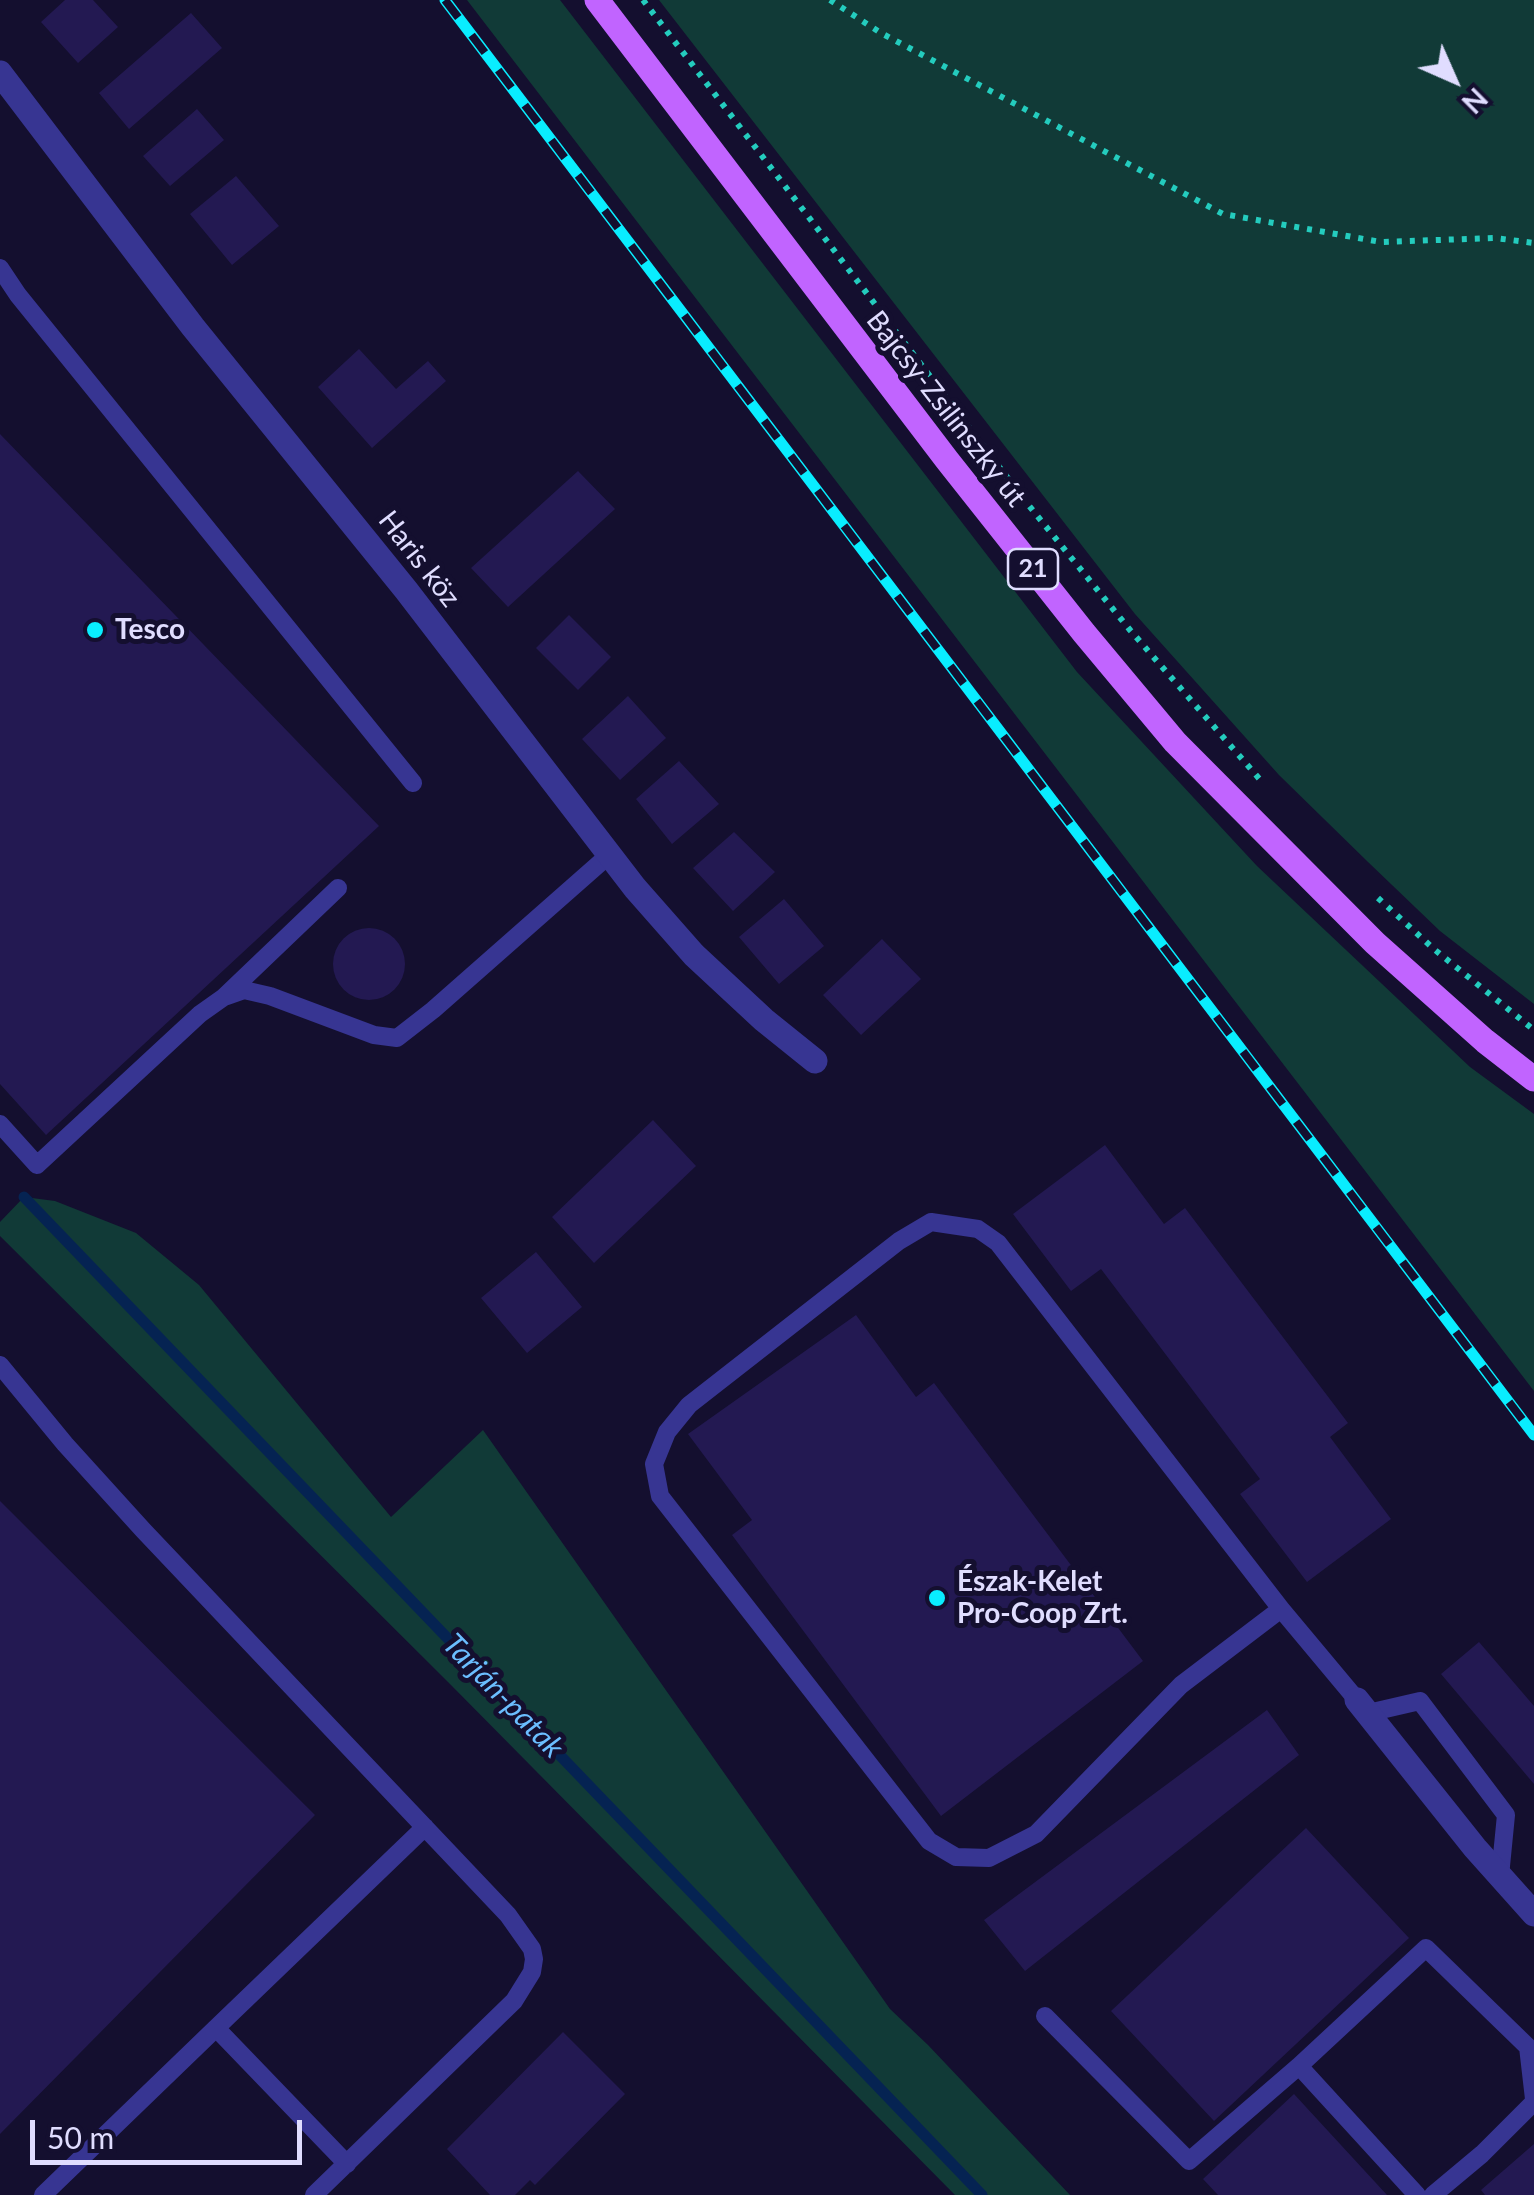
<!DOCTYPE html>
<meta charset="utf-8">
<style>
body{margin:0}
#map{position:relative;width:1534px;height:2195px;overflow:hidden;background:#140f2f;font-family:Lato,sans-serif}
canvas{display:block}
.north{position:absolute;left:1404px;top:30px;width:100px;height:100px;-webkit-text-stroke:8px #140f2f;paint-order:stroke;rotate:135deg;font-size:28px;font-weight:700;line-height:40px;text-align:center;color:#e0ddff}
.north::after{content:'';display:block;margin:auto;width:35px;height:45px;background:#e0ddff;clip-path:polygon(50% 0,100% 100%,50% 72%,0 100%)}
.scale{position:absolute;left:30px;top:2120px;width:272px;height:45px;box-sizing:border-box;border:5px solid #e0ddff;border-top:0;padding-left:12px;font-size:30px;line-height:35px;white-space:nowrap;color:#e0ddff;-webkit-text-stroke:8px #140f2f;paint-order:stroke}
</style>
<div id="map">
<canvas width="1534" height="2195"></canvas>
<div class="north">N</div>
<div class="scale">50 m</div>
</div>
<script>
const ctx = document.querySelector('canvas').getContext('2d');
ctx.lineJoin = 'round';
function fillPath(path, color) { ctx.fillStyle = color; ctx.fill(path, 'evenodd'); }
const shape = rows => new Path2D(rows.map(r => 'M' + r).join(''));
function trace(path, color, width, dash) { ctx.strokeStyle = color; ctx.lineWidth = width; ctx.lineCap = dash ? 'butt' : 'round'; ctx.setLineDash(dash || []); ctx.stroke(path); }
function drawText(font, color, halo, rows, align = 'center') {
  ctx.font = font + ' Lato,sans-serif'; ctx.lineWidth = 10; ctx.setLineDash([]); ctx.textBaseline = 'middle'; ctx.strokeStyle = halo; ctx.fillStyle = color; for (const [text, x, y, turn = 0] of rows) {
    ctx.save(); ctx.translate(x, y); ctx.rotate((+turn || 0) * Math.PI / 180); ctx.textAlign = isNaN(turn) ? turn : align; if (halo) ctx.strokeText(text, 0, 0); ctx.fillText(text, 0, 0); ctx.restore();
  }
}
fillPath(shape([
 [467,0,560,0,1077,672,1257,866,1470,1067,1534,1114,1534,1391],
 [659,0,1534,0,1534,1004,1440,931,1368,862,1279,775,1135,614],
 [24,1197,55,1201,136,1233,199,1285,391,1517,483,1430,890,2009,928,2045,1070,2195,955,2195,448,1682,0,1236,0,1222]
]), '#113a37');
trace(shape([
 [24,1197,982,2195]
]), '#052352', 11);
fillPath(shape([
 [65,0,93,0,118,27,78,63,41,22],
 [191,13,222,48,129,129,99,93],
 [197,109,224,140,170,186,143,156],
 [236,176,279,226,232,265,190,214],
 [359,349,396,389,428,361,446,381,372,448,318,387],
 [0,434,379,826,46,1135,0,1084],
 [578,471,615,509,508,607,471,568],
 [569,615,611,657,578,690,536,648],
 [628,696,666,738,620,780,582,739],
 [679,761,719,804,672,844,636,799],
 [734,832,775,872,733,911,693,868],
 [784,899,824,946,779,984,739,937],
 '333 964a36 36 0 1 1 72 0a36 36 0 1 1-72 0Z',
 [882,939,921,979,861,1035,823,995],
 [653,1120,696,1166,594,1263,552,1217],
 [1105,1145,1164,1224,1185,1208,1348,1423,1330,1437,1391,1519,1307,1582,1240,1494,1260,1479,1101,1269,1071,1291,1013,1214],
 [536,1252,582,1307,527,1353,481,1298],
 [856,1315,916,1397,934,1383,1143,1661,941,1816,732,1535,752,1520,688,1434],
 [0,1501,315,1815,0,2134],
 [1479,1642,1534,1706,1534,1784,1441,1674],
 [1267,1710,1299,1755,1025,1971,984,1920],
 [1306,1828,1409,1938,1214,2121,1111,2011],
 [563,2032,625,2094,535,2185,530,2180,515,2195,490,2195,447,2149],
 [1294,2094,1387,2195,1218,2195,1203,2179],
 [1534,2144,1534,2195,1485,2195,1481,2190]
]), '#231952');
trace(shape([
 [643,0,1026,502,1130,630,1263,783],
 [830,0,881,33,1223,214,1381,242,1495,238,1534,243],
 [1378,898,1435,950,1534,1030]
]), '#24ccbe', 6, [5, 8]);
trace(shape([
 [0,268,18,295,413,783],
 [227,996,244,990,270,996,374,1035,397,1038,433,1010,609,855],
 [0,1124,37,1165,200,1014,224,997,338,888],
 [0,1365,65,1444,143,1530,508,1915,532,1949,534,1959,532,1972,514,2001,314,2195],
 [1281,1609,1181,1685,1036,1834,989,1858,956,1857,929,1841,660,1496,654,1464,667,1432,689,1405,899,1241,931,1222,978,1229,998,1243,1281,1609,1357,1700],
 [1368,1713,1420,1701,1506,1815,1500,1876],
 [1045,2016,1189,2161,1299,2066],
 [347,2164,216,2028,425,1827],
 [43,2195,216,2028],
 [1417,2195,1299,2066,1426,1948,1528,2047,1534,2099],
 [1433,2195,1482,2154,1534,2102]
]), '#373592', 18);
trace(shape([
 [0,73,193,327,406,590,635,888,694,955,764,1020,815,1061],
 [1357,1700,1475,1848,1534,1914]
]), '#373592', 25);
trace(shape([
 [597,0,947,460,1084,633,1175,742,1375,943,1485,1041,1534,1079]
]), '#c164ff', 25);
const rail = shape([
 [445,0,1534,1435]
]);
trace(rail, '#09edff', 11);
trace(rail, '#140f2f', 8, [22]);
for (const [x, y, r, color] of [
 [95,630,10,"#09edff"],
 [937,1598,10,"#09edff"]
]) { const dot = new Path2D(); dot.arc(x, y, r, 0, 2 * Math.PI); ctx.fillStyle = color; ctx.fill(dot); trace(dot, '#140f2f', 4); }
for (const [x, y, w] of [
 [1033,569,50]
]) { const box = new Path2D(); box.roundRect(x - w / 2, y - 20, w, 40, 8); ctx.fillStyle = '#140f2f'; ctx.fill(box); trace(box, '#e0ddff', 2.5); }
drawText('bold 25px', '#e0ddff', null, [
 ["21",1033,569]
]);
drawText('28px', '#e0ddff', '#140f2f', [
 ["Bajcsy-Zsilinszky út",946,409,52],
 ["Haris köz",419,559,52]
]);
drawText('bold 28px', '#e0ddff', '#140f2f', [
 ["Tesco",115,630],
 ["Észak-Kelet",957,1582],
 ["Pro-Coop Zrt.",957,1614]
], 'left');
drawText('italic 30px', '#6bbeff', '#140f2f', [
 ["Tarján-patak",503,1696,46]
]);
</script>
